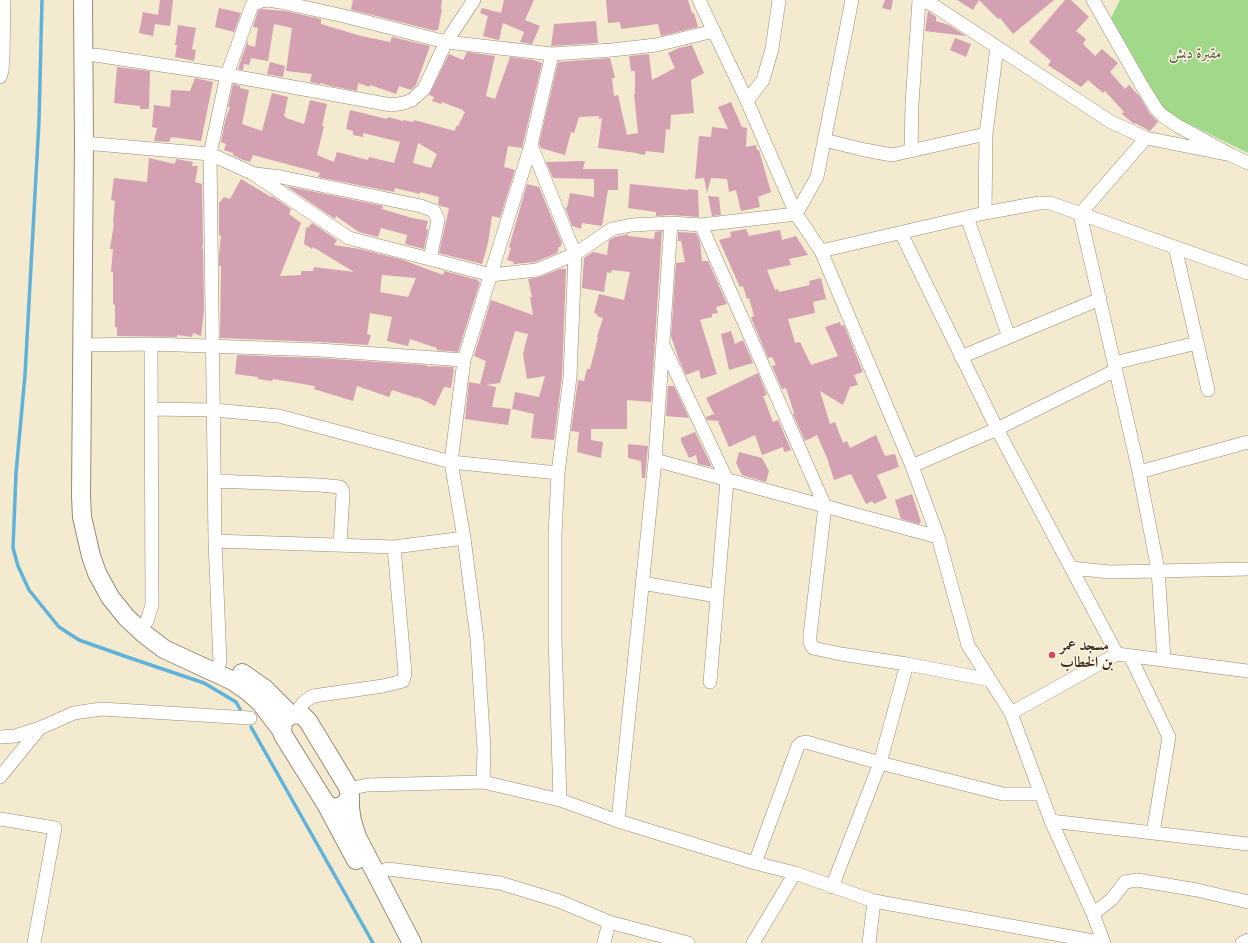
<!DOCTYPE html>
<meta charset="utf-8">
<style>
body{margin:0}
canvas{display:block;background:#f3eacf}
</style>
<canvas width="1248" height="943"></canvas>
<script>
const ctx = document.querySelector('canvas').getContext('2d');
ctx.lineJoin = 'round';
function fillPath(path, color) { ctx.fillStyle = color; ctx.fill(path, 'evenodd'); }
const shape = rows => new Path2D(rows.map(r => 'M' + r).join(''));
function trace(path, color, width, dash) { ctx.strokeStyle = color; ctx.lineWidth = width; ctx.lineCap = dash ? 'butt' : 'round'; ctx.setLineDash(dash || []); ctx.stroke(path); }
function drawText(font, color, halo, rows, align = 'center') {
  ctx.font = font + ' "EB Garamond",Amiri,serif'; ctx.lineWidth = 3; ctx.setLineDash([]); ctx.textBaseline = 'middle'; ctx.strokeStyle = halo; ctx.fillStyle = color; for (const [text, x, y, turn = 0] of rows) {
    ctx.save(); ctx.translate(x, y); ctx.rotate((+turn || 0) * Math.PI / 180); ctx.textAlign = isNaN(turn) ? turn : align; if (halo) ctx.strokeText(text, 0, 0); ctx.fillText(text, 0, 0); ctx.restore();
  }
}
fillPath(shape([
 [1120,0,1248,0,1248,153,1165,112,1111,18]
]), '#a1d98b');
trace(shape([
 [42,0,39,121,25,375,16,473,13,548,18,566,29,590,59,627,79,640,130,658,204,683,236,702,240,709],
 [251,727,373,943]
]), '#60b2db', 3.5);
fillPath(shape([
 [160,0,173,0,170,26,155,24,153,36,139,33,143,12,158,15],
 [353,0,442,0,441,9,442,10,438,30,436,30,436,31,352,10,351,9],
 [504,0,534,0,525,20,540,26,532,44,520,42,524,32,503,23,499,40,483,36,488,16,480,13,482,8,501,13],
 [606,0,688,0,692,13,694,13,698,27,661,36,658,24,621,29,620,22,608,23],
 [885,0,893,0,891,10,882,8],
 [957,0,1054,0,1013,34,1000,18,998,19,979,0,973,10],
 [1065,0,1071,0,1089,17,1076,31,1086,39,1083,44,1095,56,1102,49,1118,63,1110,72,1125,89,1129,85,1140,97,1150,114,1158,122,1150,131,1135,123,1134,124,1122,114,1124,112,1105,91,1103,93,1088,80,1081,87,1048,65,1051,61,1029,42],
 [219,8,241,13,234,32,215,27],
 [262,9,285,11,321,19,321,24,361,36,390,42,392,37,430,46,416,85,411,90,399,86,396,94,370,85,370,87,358,83,357,91,331,86,321,83,320,84,310,82,312,74,286,71,292,28,274,24,268,61,251,58,249,65,244,64,243,70,238,69,248,40,248,45,255,47,258,28,253,27,258,11],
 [928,11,936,17,936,21,949,25,966,36,925,31],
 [596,21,598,43,551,46,554,24],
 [178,25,196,28,192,49,196,50,194,61,175,57,177,45,175,45],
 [955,38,971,44,966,57,950,50],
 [692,45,704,73,691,80,694,113,671,115,670,130,666,129,664,153,646,151,645,155,638,154,637,153,598,148,602,118,599,119,599,116,579,117,574,133,571,132,565,155,541,148,539,144,558,62,610,58,615,78,612,78,614,96,618,95,627,135,638,133,634,94,635,94,635,71,631,71,629,56,649,54,652,80,675,68,668,53,679,48],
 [467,52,495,56,486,96,495,99,510,57,534,60,542,63,522,148,508,146,504,167,515,170,500,218,492,216,488,243,482,264,439,253,449,208,440,206,438,204,439,197,420,192,420,194,395,188,394,192,318,177,320,173,253,155,250,162,243,160,233,155,233,153,224,150,226,144,221,142,225,121,230,107,228,107,233,84,240,86,240,88,249,90,242,124,262,131,272,93,288,97,284,116,286,117,286,118,304,124,310,100,327,104,322,126,324,126,317,155,334,162,337,152,368,160,369,157,394,163,400,142,363,133,363,137,353,135,353,131,346,129,350,110,387,119,388,117,403,121,403,120,414,122,414,120,455,131,456,126,458,126,465,112,463,111,463,110,442,102,441,104,432,101,434,97,429,95,449,54,463,60],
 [418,143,437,154,431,168,413,163],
 [270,62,285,66,283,77,267,74],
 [117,67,150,71,149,109,140,109,140,106,114,103],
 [195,78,213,82,201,141,171,137,169,142,154,141,157,128,152,127,154,105,170,107,171,90,190,91],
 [731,102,742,127,747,128,746,147,756,145,757,150,759,150,771,192,758,197,760,207,741,211,736,190,729,192,727,179,711,178,707,193,704,178,695,179,699,136,711,137,712,127,728,129,718,107],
 [149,158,175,164,176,159,193,162,192,166,198,166,195,182,202,184,203,243,202,248,203,249,204,311,201,336,193,333,192,337,177,335,177,337,117,336,117,327,115,327,115,305,113,304,113,272,111,272,113,249,110,249,114,223,113,223,115,201,111,200,114,178,147,182],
 [585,161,583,169,618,169,618,190,608,190,602,226,582,223,581,229,572,226,565,207,567,208,570,193,594,197,594,179,553,178,546,162],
 [241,179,271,197,272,196,291,209,289,214,301,223,280,276,301,275,301,271,313,271,314,267,354,272,313,247,312,249,304,244,306,227,308,228,312,223,337,240,334,245,360,249,403,260,443,275,444,271,478,280,477,281,480,282,458,352,436,350,437,348,410,339,408,346,387,341,392,317,370,313,367,334,371,335,368,345,320,342,220,338,221,266,219,266,219,255,221,236,219,235,219,202,220,202,224,197,230,199],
 [382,275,416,278,408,297,380,292],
 [527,184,539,187,562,243,560,247,559,247,557,253,535,262,515,264,513,264,514,262,507,260,511,248,509,247],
 [630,184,688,190,688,189,698,190,699,217,671,215,656,216,656,212,628,208],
 [286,186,383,206,382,209,412,218,428,221,426,229,428,230,424,249,405,244,407,235,381,228,378,237,359,232,336,216,335,219],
 [708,196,719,197,721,215,712,216],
 [746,229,749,236,780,230,782,240,796,236,808,255,789,259,791,265,767,270,775,290,778,289,779,292,810,285,809,281,821,278,826,299,813,302,815,313,788,319,795,343,800,342,811,365,838,356,825,327,840,322,841,326,844,325,863,372,854,375,858,385,850,387,843,405,820,391,830,424,835,422,843,443,847,441,850,448,876,435,885,456,895,454,899,467,877,475,887,498,874,504,872,501,866,504,851,474,834,480,827,458,817,435,805,441,793,414,794,413,786,388,782,389,772,366,776,365,772,357,768,358,752,320,751,317,754,316,749,298,747,299,743,286,740,287,719,240,731,237,730,232],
 [662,231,651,402,627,400,627,429,591,429,591,440,603,442,601,458,577,452,579,432,571,431,578,380,584,381,587,369,590,369,598,338,597,337,603,318,597,316,597,314,594,313,599,294,624,300,630,272,612,270,611,273,607,272,604,292,582,288,584,258,593,252,607,255,609,240,615,237,629,234,628,236,654,239,655,232],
 [678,232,696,233,700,242,702,261,708,261,727,304,716,307,718,313,712,314,712,317,700,320,717,374,701,379,699,370,686,375,679,360,671,336,676,263,685,262,681,241,678,241],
 [560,269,566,269,562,376,554,440,531,438,534,414,512,409,515,392,539,397,545,376,527,379,523,354,528,334,515,331,500,383,486,385,496,387,492,407,511,409,508,425,465,419,469,382,480,384,486,361,474,356,491,300,533,315,530,297,532,297,528,279,540,277],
 [731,331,735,344,743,340,753,363,729,370,721,334],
 [237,355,319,358,424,365,431,367,431,366,454,367,453,369,454,370,451,388,444,387,435,406,417,397,417,398,392,390,389,397,357,386,353,401,314,389,315,386,273,379,272,381,258,379,258,377,235,374],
 [758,373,767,395,763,396,773,422,778,420,791,450,784,452,783,447,762,455,755,435,729,447,718,422,720,421,707,420,706,417,714,414,706,398],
 [668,386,674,386,689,418,666,416],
 [695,432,712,467,698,464,696,455,689,458,681,441,681,438],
 [628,444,648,446,645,478,642,478,641,461,628,458],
 [739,452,762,458,769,471,766,482,742,475,736,463],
 [912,494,921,522,919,524,901,519,895,500]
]), '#d3a1b1');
const street = shape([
 [699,0,747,101,796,214,821,251,912,466,938,537,968,645,1011,713,1051,821,1093,914,1104,943],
 [921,0,933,5,1111,122,1146,138,1231,155],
 [1093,0,1142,86,1157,110,1163,116,1178,126,1231,155,1248,163],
 [95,55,227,75,391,105,404,103,412,100,424,89,446,42,474,0],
 [0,77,2,71,3,59,4,0],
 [747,101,763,80,772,49,779,0],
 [1146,138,1080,214,1139,472,1158,570,1164,660],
 [824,140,865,150,892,155,986,134],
 [84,143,210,154,252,173,349,238,491,275,537,270,575,254,612,229,632,225,671,223,701,225,796,214,817,177,852,0],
 [531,145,575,254,570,377,558,473,555,535,555,639,560,800],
 [911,151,912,104,919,0],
 [255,174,281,177,421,206,434,211,438,220,430,259],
 [985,213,986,134,997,47],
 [967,217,1009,337],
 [701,225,825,506,810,635,810,642,813,648,841,654,907,664,990,680],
 [901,233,997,429,1117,654],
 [1175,247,1208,390],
 [821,251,985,213,1039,203,1050,203,1248,273],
 [82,345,151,344,319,350,464,360],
 [664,347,727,480,710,682],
 [961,357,1100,299],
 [1114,363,1197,343],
 [151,409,214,410,279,416,451,462,558,473],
 [655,460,938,537],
 [912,466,997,429,1116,370],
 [1139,472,1248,442],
 [214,481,319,485,340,487,342,489,343,493,340,545],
 [215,541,394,547,464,538],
 [1071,568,1110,572,1248,569],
 [642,583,717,596],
 [139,630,147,621,152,605,151,344],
 [1130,656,1169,737,1153,833],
 [215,673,220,662,215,541,210,154,227,75,252,5,261,1,269,0,280,2,344,16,446,42,552,54,612,50,656,45,714,31],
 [1011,713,1117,654,1248,671],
 [295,714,304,702,313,696,383,686,403,681,405,673,394,547],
 [0,737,15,736,40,728],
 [0,777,40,728,74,713,101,709,250,718],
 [483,782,484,749,477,639,464,538,451,462,464,360,531,145,552,54],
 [349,789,367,785,483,782,560,800,618,821,755,863,795,873,874,901,1104,943],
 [0,819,55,828,34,943],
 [618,821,655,460,671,223],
 [1051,821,1248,844],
 [755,863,798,746,801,743,806,742,880,763,1003,794,1041,794],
 [376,874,388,869,500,883,559,901,609,922,688,943],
 [832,887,880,763,907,664],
 [1093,914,1112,899,1125,882,1137,880,1197,890,1248,902],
 [604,943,609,922],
 [753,943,795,873],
 [869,943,874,901],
 [1242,943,1248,940]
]);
const secondary = shape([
 [83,0,84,143,81,496,82,517,91,556,97,573,110,597,126,617,143,633,164,649,233,681,246,690,260,702,282,731],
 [242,673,265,689,291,715],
 [295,714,302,715,308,721,348,787,350,796,346,803,342,806,334,808,326,804,283,735,282,731,283,722,289,716,295,714],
 [350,796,350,808,352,821,357,837,412,943],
 [326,804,356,860]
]);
trace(street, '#978a76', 14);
trace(secondary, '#978a76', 20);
trace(street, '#fff', 13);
trace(secondary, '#fff', 18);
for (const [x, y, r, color] of [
 [1052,655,4,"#d1495b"]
]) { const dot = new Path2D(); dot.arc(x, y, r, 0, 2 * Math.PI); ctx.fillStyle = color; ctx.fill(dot); trace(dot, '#fcf5e5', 1.5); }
drawText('15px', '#545639', '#fcf5e5', [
 ["مقبرة دبش",1195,54]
]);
drawText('bold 15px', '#3b2a1e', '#fcf5e5', [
 ["مسجد عمر",1060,646],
 ["بن الخطاب",1060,663]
], 'left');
</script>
